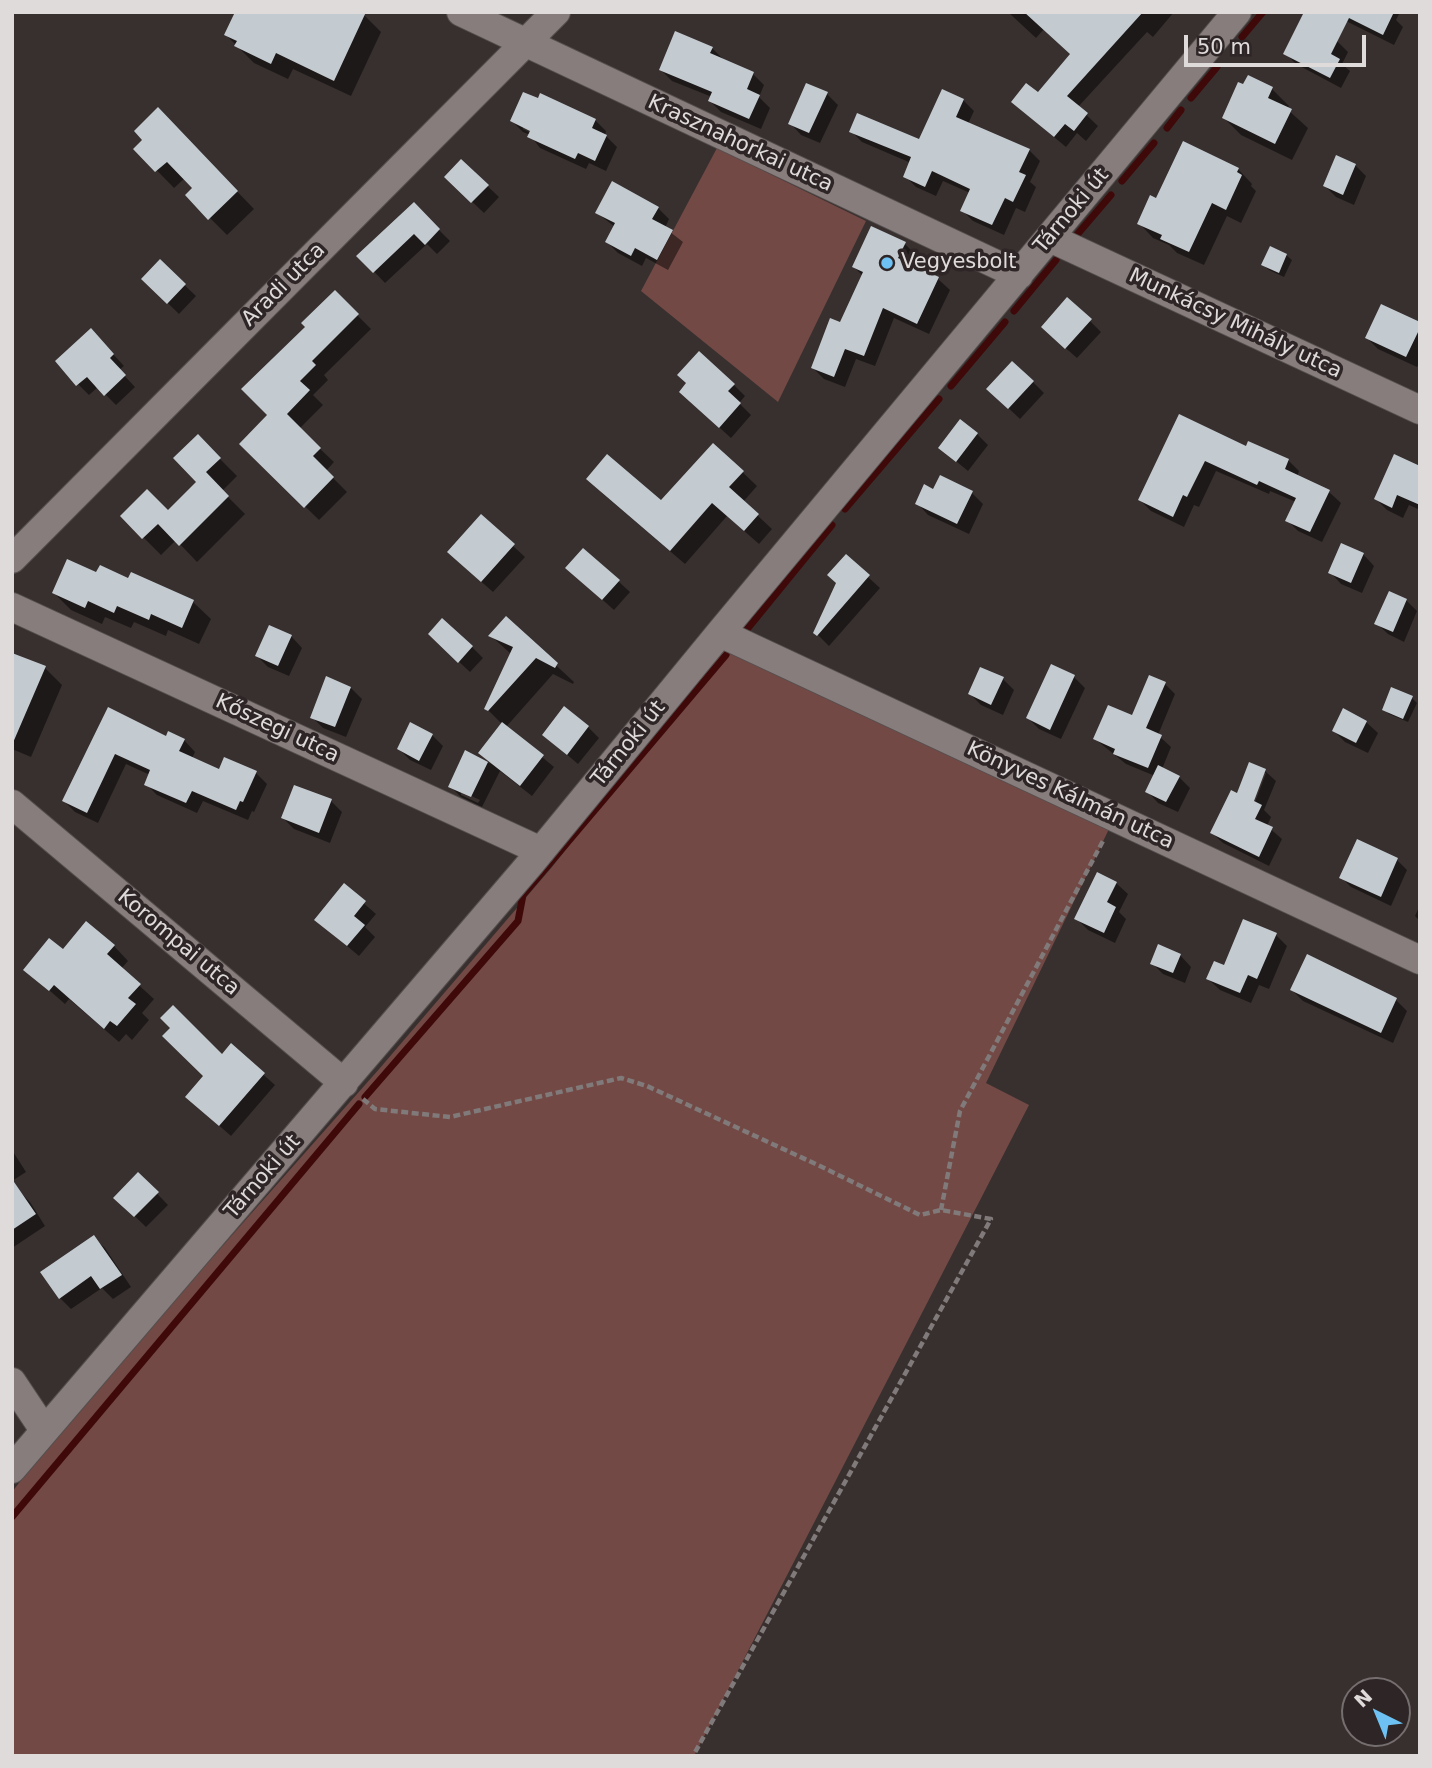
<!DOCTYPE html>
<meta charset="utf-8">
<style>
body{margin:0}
#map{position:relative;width:1432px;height:1768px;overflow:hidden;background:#38302f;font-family:"DejaVu Sans",sans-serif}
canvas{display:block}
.frame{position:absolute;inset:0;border:14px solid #e0dbdb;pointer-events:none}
.north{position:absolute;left:1341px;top:1677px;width:70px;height:70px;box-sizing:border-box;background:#2e2626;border:2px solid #756e6e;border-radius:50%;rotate:317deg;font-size:19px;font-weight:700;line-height:28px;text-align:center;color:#e0dbdb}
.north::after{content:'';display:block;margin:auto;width:24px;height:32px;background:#6ec2f3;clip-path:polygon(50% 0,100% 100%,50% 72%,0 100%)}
.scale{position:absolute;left:1184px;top:35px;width:182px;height:32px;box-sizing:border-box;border:4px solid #e0dbdb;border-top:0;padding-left:9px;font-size:21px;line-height:24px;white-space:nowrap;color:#e0dbdb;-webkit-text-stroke:5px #2e2626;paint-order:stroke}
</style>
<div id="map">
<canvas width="1432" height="1768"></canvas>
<div class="frame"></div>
<div class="north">N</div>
<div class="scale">50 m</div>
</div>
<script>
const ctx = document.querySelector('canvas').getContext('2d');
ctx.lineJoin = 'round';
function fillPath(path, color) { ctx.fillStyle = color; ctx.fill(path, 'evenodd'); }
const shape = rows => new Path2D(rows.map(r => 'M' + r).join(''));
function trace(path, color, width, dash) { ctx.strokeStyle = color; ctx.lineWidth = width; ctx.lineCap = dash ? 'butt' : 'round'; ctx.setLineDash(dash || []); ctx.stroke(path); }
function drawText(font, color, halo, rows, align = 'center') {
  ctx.font = font + ' "DejaVu Sans",sans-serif'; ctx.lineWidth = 7; ctx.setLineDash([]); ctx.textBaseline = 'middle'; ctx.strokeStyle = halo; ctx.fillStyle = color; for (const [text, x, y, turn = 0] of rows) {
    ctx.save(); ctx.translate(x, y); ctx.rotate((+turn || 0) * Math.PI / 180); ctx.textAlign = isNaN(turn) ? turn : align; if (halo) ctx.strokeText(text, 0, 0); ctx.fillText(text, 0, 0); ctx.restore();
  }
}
fillPath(shape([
 [717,148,866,221,778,402,641,291],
 [727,646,1109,829,986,1083,1029,1105,694,1756,12,1756,12,1492,57,1433,380,1068,552,867]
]), '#724945');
fillPath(shape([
 [1008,12,1174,12,1153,37,1147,32,1078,107,1098,126,1086,141,1077,133,1066,147,1024,112,1072,54,1044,29,1036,38],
 [1338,12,1400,12,1396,20,1403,27,1394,45,1348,22],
 [364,15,381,32,351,96,293,69,288,79,254,63,226,35],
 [1337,41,1348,52,1342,64,1350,71,1341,88,1296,64,1285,53],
 [712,48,723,59,753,74,764,85,759,97,770,108,761,129,721,112,710,101,712,97,672,81,661,70],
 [1272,89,1289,106,1287,109,1308,128,1292,160,1241,135,1224,118],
 [827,94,838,105,820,143,801,135,790,123],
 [963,100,974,111,968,124,1029,150,1040,161,1030,182,1036,187,1025,212,1016,208,1004,235,973,221,962,210,970,193,943,181,936,196,916,187,905,176,911,163,862,142,851,131,920,141],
 [595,120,606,131,605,135,617,147,606,171,589,163,586,169,540,148,530,135,523,132,512,121],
 [523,125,537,136,523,129],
 [175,127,254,209,227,235,187,195,194,188,185,178,174,188,136,149],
 [461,161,499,197,484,213,446,177],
 [1355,165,1366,176,1354,205,1336,197,1325,186],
 [1238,169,1252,184,1251,186,1256,191,1241,223,1227,216,1204,265,1177,253,1169,245,1153,238,1139,223,1156,200],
 [414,205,450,241,437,254,427,244,385,283,359,256],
 [658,208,669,219,665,228,683,242,668,270,646,258,642,266,618,253,607,242,615,227,597,213],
 [905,244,916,255,910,266,938,279,950,290,929,334,894,318,875,366,856,359,845,387,824,379,813,368,841,324,863,276,854,267],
 [1286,255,1292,260,1284,277,1269,270,1263,265],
 [160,262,196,296,179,314,143,279],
 [335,293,371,329,324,375,328,380,313,395,323,405,299,429,334,462,326,471,347,492,319,520,241,444,269,415,307,327],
 [1090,321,1101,332,1077,358,1054,338],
 [1420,324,1420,362,1417,367,1378,349,1367,338],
 [102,342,124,366,119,370,135,387,116,405,98,387,89,395,78,384],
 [1033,382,1044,393,1020,419,1000,400],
 [734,385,745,396,739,403,751,415,731,438,692,403],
 [1180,416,1247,448,1288,460,1299,471,1297,477,1329,492,1341,503,1322,542,1298,531,1287,520,1296,502,1270,491,1269,494,1216,471,1199,507,1194,505,1184,527,1151,511,1140,500],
 [977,434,988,445,968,471,940,448],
 [198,437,237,476,222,491,245,514,197,562,176,540,161,555,122,516,168,512,199,482],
 [714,445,757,486,743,502,772,529,759,544,727,516,685,564,602,493,661,503],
 [1420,468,1420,510,1409,505,1403,518,1387,510,1376,499],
 [934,491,972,493,983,504,969,534,928,515,917,503],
 [513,546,525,557,493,592,460,563],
 [1363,554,1374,566,1362,593,1341,584,1330,572],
 [846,557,880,588,829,646,815,632,838,583],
 [97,574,129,580,132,575,193,602,211,619,199,644,168,630,166,636,134,622,131,628,105,617,102,624,71,610,54,593],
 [579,579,618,581,630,592,614,610],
 [1406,600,1417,611,1404,642,1388,634,1376,623],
 [506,619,574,682,573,684,553,674,506,727,554,767,532,796,500,771,482,807,461,797,450,786,465,753,491,764,480,753,502,724,486,708,511,654,491,636],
 [461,791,480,800,478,803,461,795],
 [291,636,302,648,289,676,268,667,257,656],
 [441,645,472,647,483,658,470,672],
 [12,655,45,668,62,685,31,757,12,749],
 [1074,677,1085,688,1061,739,1039,729,1028,718],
 [1003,679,1014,690,1003,715,981,705,970,694],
 [1165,684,1175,694,1158,735,1171,747,1162,769,1179,777,1190,788,1178,812,1158,803,1147,791,1155,776,1126,764,1095,739,1132,717],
 [351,688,362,699,346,737,323,728,312,717],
 [1412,698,1417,703,1408,722,1389,714,1384,709],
 [108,710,167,738,184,740,195,752,192,758,220,771,256,773,267,784,254,812,252,811,248,820,203,801,197,813,157,795,146,784,150,775,126,764,98,823,75,812,64,801],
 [1366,722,1378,733,1368,753,1345,742,1334,731],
 [588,727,599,738,578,764,544,735],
 [432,735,443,746,431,770,410,760,399,749],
 [1265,771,1276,781,1264,810,1271,817,1267,826,1282,839,1269,866,1223,843,1212,833,1237,795],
 [1263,773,1266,773,1252,810,1249,809],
 [331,801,342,812,330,843,294,829,283,818],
 [1357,842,1397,860,1407,870,1391,906,1351,887,1341,877],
 [1116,883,1128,894,1119,912,1126,919,1115,943,1088,930,1076,918],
 [344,886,376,914,365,927,375,937,359,956,316,920],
 [1420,905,1420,921,1415,916],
 [1276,935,1287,946,1269,989,1259,985,1251,1003,1220,990,1208,979],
 [114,946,128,961,121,969,154,999,142,1013,149,1020,132,1040,126,1034,119,1042,69,999,65,1004,26,970,64,952],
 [1180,955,1191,967,1185,983,1163,974,1152,963],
 [1292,990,1396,1000,1407,1011,1393,1043,1303,1001],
 [231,1046,275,1085,231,1136,199,1108,222,1056],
 [12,1150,26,1172,12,1181],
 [138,1174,168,1205,146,1227,116,1198],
 [19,1191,30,1202,45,1226,12,1248,12,1196],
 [93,1237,105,1248,131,1287,113,1299,102,1288,71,1309,60,1298]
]), '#0007');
trace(shape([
 [1242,37,1263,12],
 [1191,98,1217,67],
 [1167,128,1181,110],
 [1122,181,1154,143],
 [1076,236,1111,195],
 [1014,311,1056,260],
 [951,386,1005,322],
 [845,509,939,399],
 [744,633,832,525],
 [365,1097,518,921,523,895,726,655],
 [12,1517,359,1104]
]), '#400909', 7);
fillPath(shape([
 [235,12,366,12,334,81,276,53,271,64,234,46,237,41,224,35],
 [1024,12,1143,12,1067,96,1088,113,1074,131,1065,124,1054,137,1011,102,1026,83,1038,92,1070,54],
 [1304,12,1394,12,1383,35,1349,18,1331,54,1340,59,1330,78,1283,54],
 [675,31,713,47,710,53,754,72,747,89,760,95,749,119,708,101,712,92,659,70],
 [1248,75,1273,87,1268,98,1292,109,1275,144,1222,118,1238,82,1243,84],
 [806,83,828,92,809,133,788,124],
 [942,89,964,99,956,117,1030,149,1019,172,1026,175,1013,202,1005,198,992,225,960,211,970,189,932,171,925,187,903,177,911,157,849,132,857,113,919,139],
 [523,92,538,98,540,93,596,119,592,128,607,135,595,161,578,153,575,159,527,137,530,131,510,121],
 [158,107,238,191,208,220,185,195,192,188,167,162,155,172,133,149,142,140,134,131],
 [1183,141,1239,168,1237,172,1242,175,1226,210,1212,203,1189,252,1160,239,1162,235,1137,224,1150,195,1156,198],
 [1336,155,1356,164,1343,195,1323,186],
 [461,159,489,185,471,203,444,177],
 [612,181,659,207,652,219,673,230,657,260,635,248,631,256,605,242,615,223,595,213],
 [414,202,440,229,425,245,414,234,373,273,356,256],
 [871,226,906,242,898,258,939,277,917,324,883,308,864,356,845,349,834,377,811,368,830,318,840,322,863,272,852,267],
 [1270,246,1287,254,1279,273,1261,265],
 [160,259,186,284,167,304,141,279],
 [335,290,359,314,312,361,316,365,300,381,310,390,287,414,321,448,313,456,334,477,304,508,239,444,267,415,241,389,305,327,301,323],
 [1067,297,1092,319,1065,349,1041,327],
 [1381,304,1420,322,1420,328,1406,357,1365,338],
 [91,328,114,354,110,358,126,375,104,396,87,377,76,386,55,361],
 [699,351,735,384,728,391,741,403,719,428,679,392,686,383,677,375],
 [1012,361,1034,381,1008,409,986,389],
 [1179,414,1246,446,1248,441,1289,459,1285,469,1330,490,1310,532,1285,521,1296,498,1259,481,1257,485,1205,461,1187,497,1183,495,1173,517,1138,500],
 [960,419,978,433,956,462,938,448],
 [198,434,221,458,206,472,229,496,179,546,158,524,142,539,120,516,147,489,168,510,196,482,173,458],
 [713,443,744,471,729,487,759,514,744,531,712,503,670,551,586,479,607,454,661,500],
 [1394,454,1420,466,1420,505,1397,495,1392,508,1374,499],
 [940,475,973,491,957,524,915,504,924,484,933,489],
 [481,514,515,544,481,582,447,552],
 [1341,543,1364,553,1351,583,1328,573],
 [583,548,620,580,602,600,565,568],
 [846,554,870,575,817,636,813,633,836,583,827,575],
 [67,559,96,572,100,565,128,578,131,572,194,600,182,628,151,614,149,620,117,606,114,613,88,601,85,608,52,593],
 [1389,591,1407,599,1393,632,1374,624],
 [506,616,558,663,555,668,536,658,488,711,484,709,513,647,488,636],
 [442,618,473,646,458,663,428,634],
 [269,625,292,635,278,666,255,656],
 [12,653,46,666,12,745],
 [1051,664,1075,675,1050,730,1026,718],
 [980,667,1004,677,991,705,968,694],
 [1149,675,1166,682,1146,728,1162,735,1148,768,1113,754,1115,749,1093,739,1108,705,1132,715],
 [326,676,351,687,335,727,310,718],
 [1391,687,1413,696,1403,719,1382,710],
 [564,706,589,726,567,755,542,735],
 [108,707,166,736,168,731,185,739,179,751,219,769,224,757,257,771,243,802,240,801,236,810,192,791,186,803,144,785,150,770,115,754,87,813,62,801],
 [1343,708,1367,721,1356,743,1332,731],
 [410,722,433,734,419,761,397,749],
 [502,722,544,755,520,786,478,753],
 [465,750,488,762,471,797,448,787],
 [1249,762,1266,769,1254,801,1262,805,1255,819,1273,827,1259,857,1210,833,1231,790,1237,793],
 [1158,765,1180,776,1166,802,1145,792],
 [294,785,332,799,319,833,281,818],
 [1357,839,1398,858,1381,897,1339,878],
 [1097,872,1117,882,1107,902,1116,907,1104,933,1074,919],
 [344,883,366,901,354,916,365,925,347,946,314,920],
 [1243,919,1277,933,1257,979,1248,975,1240,993,1206,979,1214,961,1224,965],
 [86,921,115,945,107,954,141,984,128,998,136,1004,117,1026,110,1021,104,1029,54,985,49,991,23,970,49,938,63,949],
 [1158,944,1181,954,1173,973,1150,964],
 [1307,954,1397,998,1381,1033,1290,990],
 [173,1005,222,1054,231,1043,265,1073,219,1126,185,1097,203,1076,162,1036,170,1028,160,1018],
 [138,1172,159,1192,134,1217,113,1198],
 [12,1179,36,1214,12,1230],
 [94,1235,122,1275,100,1289,91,1276,59,1299,40,1272]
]), '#c3cbd0');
const minor = shape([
 [461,12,1019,275],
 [1050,238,1420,410],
 [12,559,556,12],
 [12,607,541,851],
 [720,633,1420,960],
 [12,804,344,1083],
 [12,1382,44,1430],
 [12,1469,531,863,720,633,1237,12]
]);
trace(minor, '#554f4f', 30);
trace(shape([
 [363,1099,375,1109,450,1117,621,1078,647,1086,820,1166,920,1215,941,1210,991,1219,693,1756],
 [941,1210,960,1111,1104,839]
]), '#817a7a', 4.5, [7, 3.5]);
trace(minor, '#867d7c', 28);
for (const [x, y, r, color] of [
 [887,263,7,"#6ec2f3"]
]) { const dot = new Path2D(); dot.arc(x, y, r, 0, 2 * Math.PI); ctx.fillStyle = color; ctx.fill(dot); trace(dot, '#2e2626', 2.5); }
drawText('21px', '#e0dbdb', '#2e2626', [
 ["Krasznahorkai utca",740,144,25],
 ["Tárnoki út",1072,211,-50],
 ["Aradi utca",284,285,-45],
 ["Munkácsy Mihály utca",1235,324,25],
 ["Kőszegi utca",277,729,25],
 ["Tárnoki út",629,744,-51],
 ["Könyves Kálmán utca",1070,796,25],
 ["Korompai utca",178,943,40],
 ["Tárnoki út",263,1177,-49]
]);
drawText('21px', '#e0dbdb', '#2e2626', [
 ["Vegyesbolt",901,263]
], 'left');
</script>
